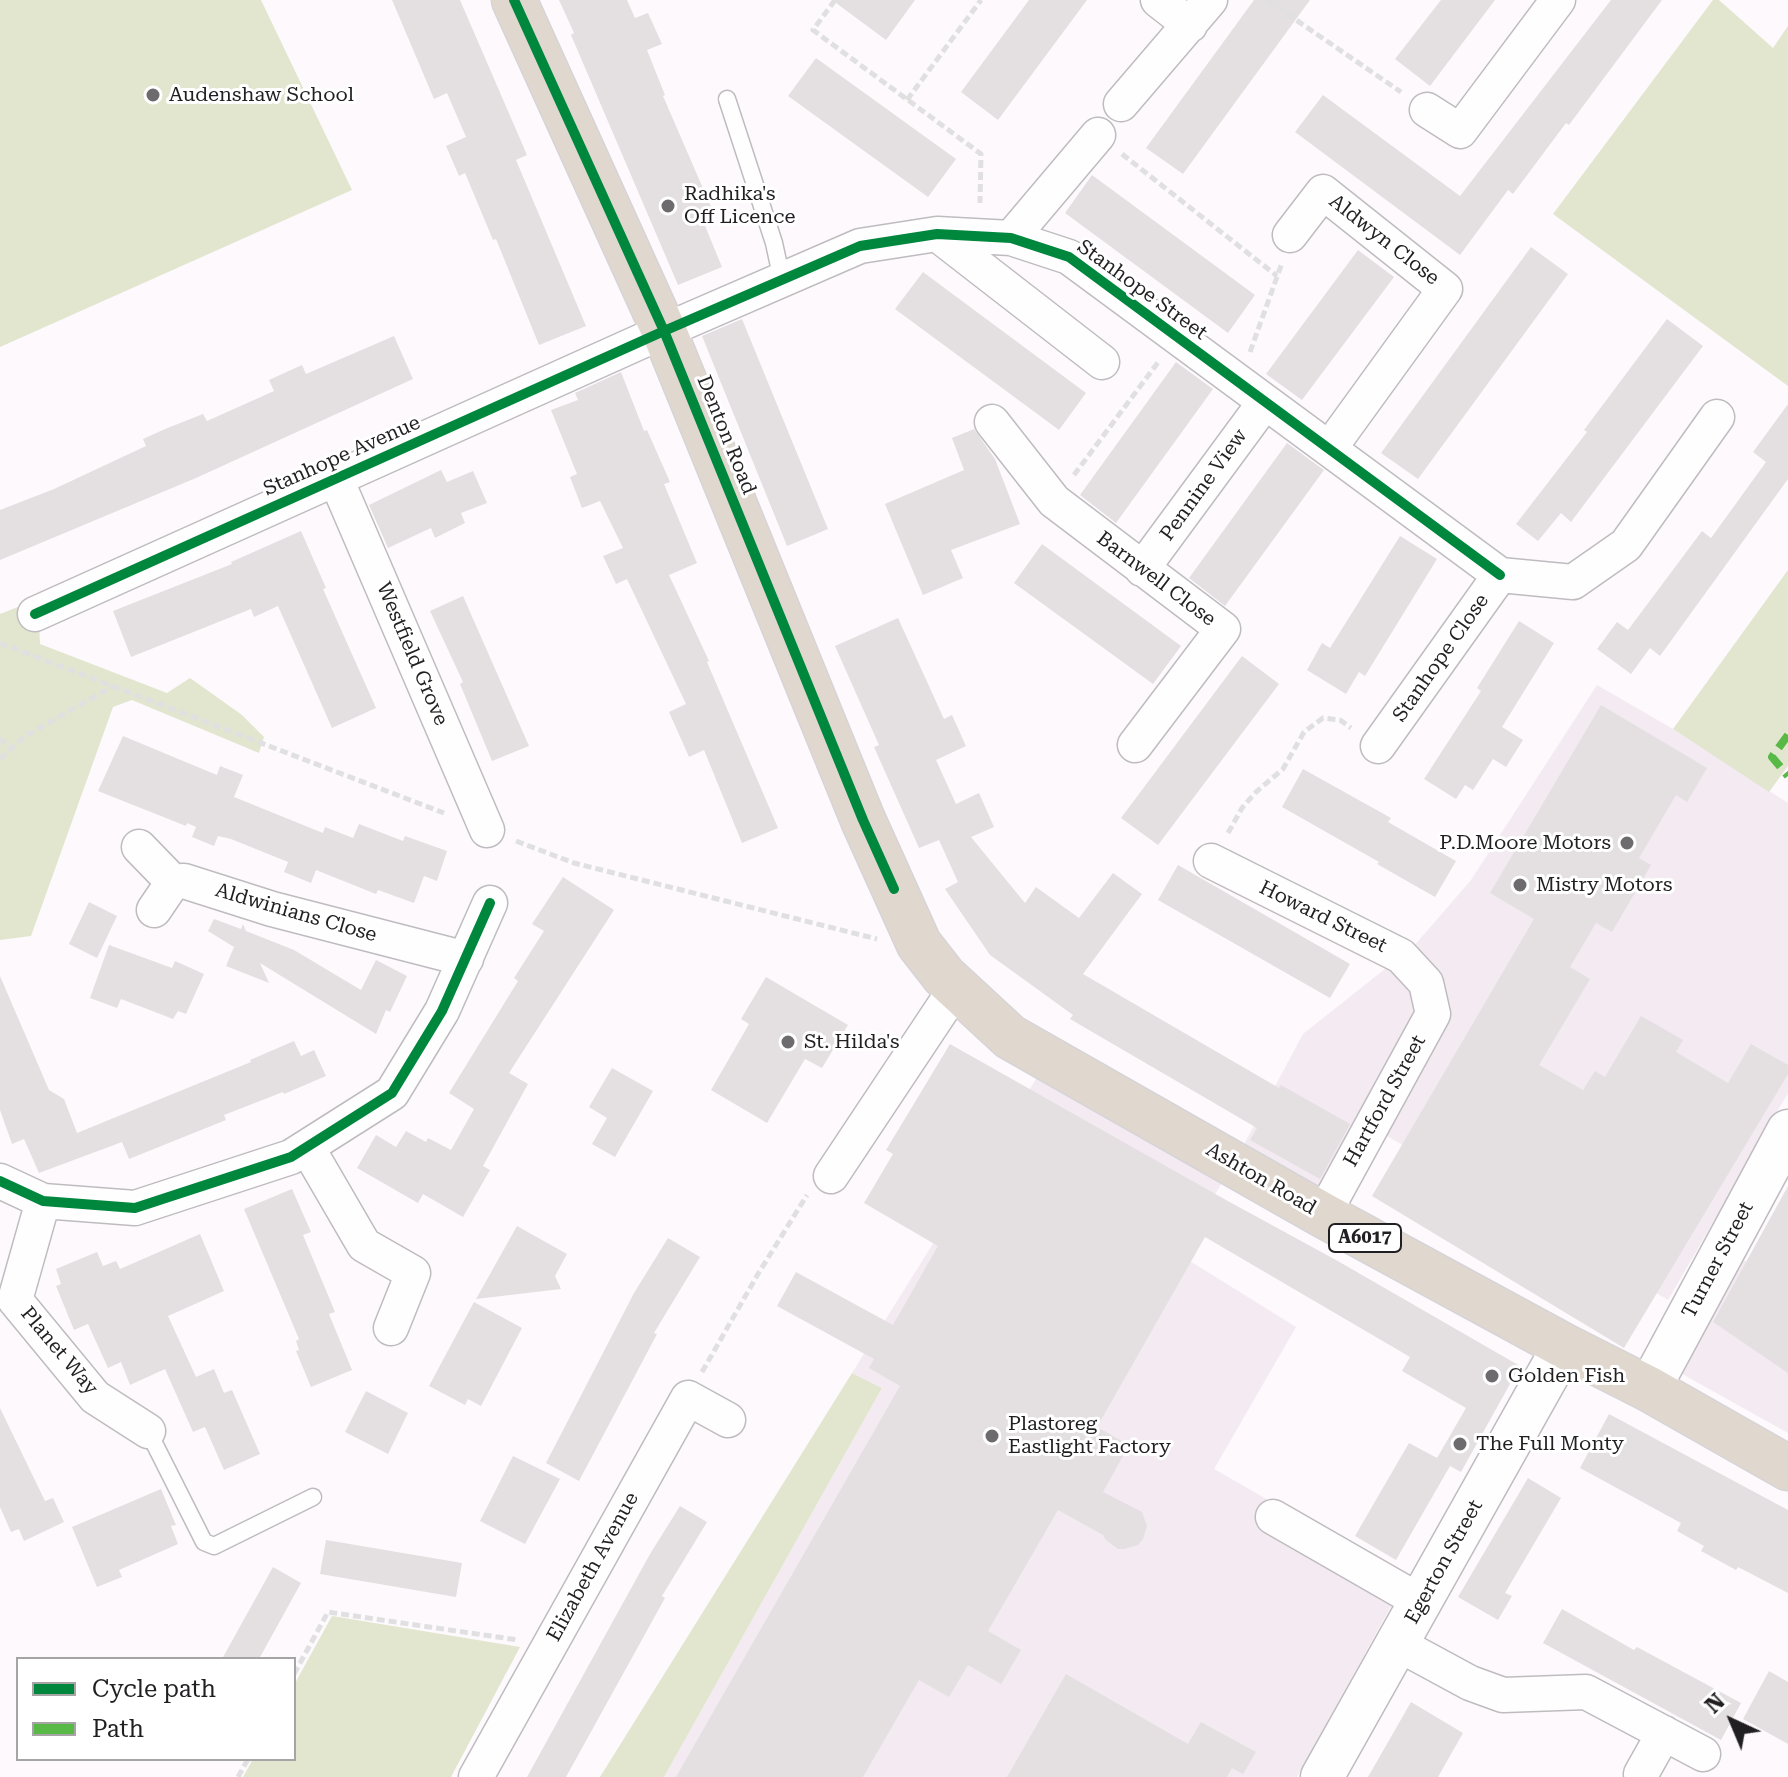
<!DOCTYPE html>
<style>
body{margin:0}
#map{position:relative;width:1788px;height:1777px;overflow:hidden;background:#fdf9fd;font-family:"Roboto Serif",serif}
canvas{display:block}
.legend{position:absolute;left:16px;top:1657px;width:280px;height:104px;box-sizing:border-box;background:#fff;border:2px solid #a6a5a6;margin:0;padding:10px 14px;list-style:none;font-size:24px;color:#211f21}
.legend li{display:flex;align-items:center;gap:16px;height:40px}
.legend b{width:40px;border:2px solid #a6a5a6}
.north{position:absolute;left:1692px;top:1681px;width:80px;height:80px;-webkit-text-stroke:6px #fff;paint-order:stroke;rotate:316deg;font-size:22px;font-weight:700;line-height:32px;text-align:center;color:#211f21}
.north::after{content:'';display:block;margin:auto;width:28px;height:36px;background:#211f21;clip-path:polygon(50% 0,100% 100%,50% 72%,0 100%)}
</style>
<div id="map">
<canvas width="1788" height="1777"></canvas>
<ul class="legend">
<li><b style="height:10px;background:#00873e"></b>Cycle path</li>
<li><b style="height:10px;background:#58b947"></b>Path</li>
</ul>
<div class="north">N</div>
</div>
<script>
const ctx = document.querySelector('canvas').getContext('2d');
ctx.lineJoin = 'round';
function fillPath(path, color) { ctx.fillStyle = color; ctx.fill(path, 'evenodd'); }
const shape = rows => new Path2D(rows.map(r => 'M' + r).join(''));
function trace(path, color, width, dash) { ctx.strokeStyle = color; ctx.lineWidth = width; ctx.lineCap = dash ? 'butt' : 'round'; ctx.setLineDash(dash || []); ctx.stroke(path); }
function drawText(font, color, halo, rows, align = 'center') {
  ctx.font = font + ' "Roboto Serif",serif'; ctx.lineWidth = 6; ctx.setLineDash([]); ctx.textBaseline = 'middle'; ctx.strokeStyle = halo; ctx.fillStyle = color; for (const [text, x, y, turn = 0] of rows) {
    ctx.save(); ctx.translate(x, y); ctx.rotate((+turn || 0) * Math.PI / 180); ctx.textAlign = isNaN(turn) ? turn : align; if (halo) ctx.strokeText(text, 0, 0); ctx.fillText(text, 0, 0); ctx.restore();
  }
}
fillPath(shape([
 [1597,685,1673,729,1788,803,1788,1093,1668,1300,1387,1136,1349,1205,1242,1148,1303,1034,1414,946,1471,880],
 [1038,1076,1222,1183,1177,1253,1296,1327,1214,1469,1406,1579,1297,1777,664,1777,882,1388,852,1373],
 [1737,1256,1788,1287,1788,1433,1675,1370]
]), '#f3eaf2');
fillPath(shape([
 [0,0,261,0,352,190,0,347],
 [1713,0,1719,0,1773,48,1788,26,1788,386,1553,214],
 [1788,570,1788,766,1769,792,1673,729],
 [23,605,39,621,40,644,167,693,190,678,242,715,264,737,259,753,132,700,113,707,31,936,0,940,0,614],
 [852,1373,882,1388,664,1777,600,1777],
 [332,1616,520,1647,451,1777,243,1777,253,1759,294,1759,294,1685]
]), '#e2e6cf');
fillPath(shape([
 [392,0,460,0,527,155,516,160,586,326,539,345,496,239,493,240,465,173,459,176,446,146,466,137,447,93,434,99],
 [559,0,627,0,635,18,648,13,662,44,647,50,665,95,663,96,715,216,703,221,722,267,678,285,571,35,574,33],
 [832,0,915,0,886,40],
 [1029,0,1087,0,998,120,961,92],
 [1254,0,1310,0,1183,174,1146,148],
 [1441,0,1495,0,1430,86,1395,59],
 [1611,0,1662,0,1569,125,1566,123,1513,194,1508,190,1460,255,1295,132,1323,95,1460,196],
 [816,58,956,159,928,197,788,96],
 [1092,175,1255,295,1228,333,1065,213],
 [1531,247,1568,274,1418,479,1381,453],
 [1358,250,1394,277,1302,400,1266,374],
 [923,272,1086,393,1059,430,895,309],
 [742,319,828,529,787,546,702,336],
 [1667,319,1703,346,1571,522,1561,513,1538,541,1516,524,1587,432,1584,430],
 [394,336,413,379,196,478,0,560,0,510,54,489,146,446,143,439,165,429,203,414,207,421,274,391,269,380,302,365,306,374],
 [1176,362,1213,389,1116,523,1080,495],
 [621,372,644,431,647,430,670,482,664,484,697,563,669,575,709,661,707,662,778,828,742,843,704,750,689,757,669,712,686,704,627,579,616,584,603,556,623,548,600,501,582,508,570,477,577,474,551,410,578,400,575,393],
 [1788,404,1788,479,1660,656,1650,648,1631,674,1597,649,1617,622,1628,630,1702,531,1711,538,1766,462,1753,452],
 [974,429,995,459,1020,524,951,550,963,578,923,595,885,504,964,470,952,438],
 [1287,443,1324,470,1225,606,1189,578],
 [441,470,447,482,473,471,487,503,461,513,465,523,435,538,431,528,388,548,369,505],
 [301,531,326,588,323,589,376,708,332,728,278,606,254,617,251,609,131,657,113,611,232,564,231,562],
 [1400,536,1437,559,1365,676,1359,672,1346,694,1307,670,1322,643,1330,648],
 [1042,544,1181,646,1153,684,1014,583],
 [463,596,529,746,492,761,460,684,463,682,430,611],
 [898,618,944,719,952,715,966,746,936,760,956,804,979,793,994,827,971,837,1025,903,1036,887,1079,918,1113,873,1142,894,1083,974,1279,1088,1281,1085,1350,1124,1320,1179,1250,1140,1257,1128,1070,1019,1073,1015,990,955,945,889,958,882,939,840,919,848,874,747,879,745,835,646],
 [1519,621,1554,643,1502,727,1523,740,1506,767,1493,759,1473,790,1465,785,1456,799,1424,779,1481,691,1477,688],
 [1242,656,1279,684,1158,845,1121,818],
 [1601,705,1707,768,1687,802,1676,795,1639,858,1651,865,1612,932,1596,923,1570,967,1590,979,1539,1065,1583,1090,1595,1071,1605,1077,1641,1016,1683,1040,1676,1052,1728,1083,1751,1044,1788,1065,1788,1074,1624,1348,1372,1196,1534,919,1490,893],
 [123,736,217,775,220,766,243,775,234,797,323,833,325,827,353,838,359,824,403,841,405,836,447,851,437,881,424,876,414,903,378,890,376,894,316,870,311,883,284,872,288,862,231,839,218,836,214,846,192,837,196,827,187,823,186,826,98,791],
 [1303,769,1391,818,1388,822,1456,861,1435,897,1377,864,1379,862,1282,807],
 [1178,865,1350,964,1330,998,1158,900],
 [563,877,614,910,509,1073,528,1084,483,1166,490,1170,463,1217,423,1194,418,1203,357,1168,376,1135,396,1147,406,1131,426,1142,428,1138,451,1150,474,1109,449,1093,518,981,514,978,544,931,532,924],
 [89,902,117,916,97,958,69,944],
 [214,919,241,929,243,924,246,931,294,950,361,990,376,960,407,976,390,1012,386,1010,376,1034,260,963,269,983,226,966,234,947,208,931],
 [109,945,172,968,175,961,204,974,186,1014,178,1011,173,1019,121,999,117,1008,90,998],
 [0,976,49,1090,64,1099,77,1133,251,1062,250,1060,294,1041,301,1056,314,1050,326,1076,284,1094,283,1092,224,1115,226,1120,129,1159,122,1142,39,1173,24,1139,12,1144,0,1110],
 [766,977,848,1025,822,1068,805,1059,767,1123,711,1090,749,1024,741,1019],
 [950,1044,1226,1200,1336,1260,1520,1366,1461,1472,1450,1466,1396,1560,1355,1536,1409,1443,1437,1458,1466,1408,1402,1371,1410,1357,1205,1237,1097,1427,1129,1445,1103,1492,1142,1512,1147,1526,1143,1539,1138,1545,1124,1549,1118,1549,1106,1540,1103,1535,1058,1510,988,1631,1021,1650,1001,1684,968,1665,949,1697,919,1680,863,1777,676,1777,900,1386,869,1368,874,1359,777,1306,796,1272,893,1325,938,1246,864,1203,893,1154,886,1150],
 [612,1068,653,1091,615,1157,592,1144,607,1118,589,1107],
 [1788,1186,1788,1373,1713,1322],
 [292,1189,311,1232,303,1235,335,1312,329,1314,352,1370,311,1387,296,1351,299,1350,296,1341,299,1339,244,1209],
 [517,1226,567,1254,555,1276,561,1289,476,1299],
 [200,1234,224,1291,168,1316,196,1377,214,1369,224,1393,232,1390,260,1454,224,1470,205,1427,193,1432,165,1369,130,1385,121,1362,108,1368,88,1324,74,1330,56,1286,61,1284,56,1269,97,1252,103,1266,116,1261,120,1269],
 [668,1238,700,1257,654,1333,657,1334,579,1481,546,1463,634,1293],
 [474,1302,522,1328,481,1406,468,1399,465,1405,429,1386],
 [366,1391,408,1413,388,1454,345,1432],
 [0,1408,45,1501,53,1498,64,1522,24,1541,19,1529,11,1532,0,1507],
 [1609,1414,1788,1510,1788,1593,1738,1567,1736,1570,1701,1551,1704,1546,1677,1531,1681,1523,1580,1468],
 [513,1456,560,1479,525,1544,480,1521],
 [1528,1478,1561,1498,1505,1593,1512,1596,1498,1620,1458,1597],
 [161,1489,176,1525,171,1526,178,1544,119,1570,122,1577,97,1587,72,1527],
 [680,1506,707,1522,662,1596,665,1598,566,1777,527,1777,650,1554],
 [326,1540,462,1563,456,1597,320,1574],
 [273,1567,301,1583,259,1659,222,1659],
 [1562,1609,1634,1650,1637,1647,1741,1703,1721,1740,1543,1643],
 [1769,1671,1788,1682,1788,1744,1743,1719],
 [1066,1674,1188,1744,1201,1722,1256,1752,1243,1774,1232,1768,1227,1777,1007,1777],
 [1411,1702,1463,1733,1438,1777,1368,1777]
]), '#e4e0e1');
const service = shape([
 [727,99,774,243,782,280],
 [148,1431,204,1542,214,1546,313,1497]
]);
const minor = shape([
 [1158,0,1190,25],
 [1121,104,1210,0],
 [1427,110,1460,131,1558,0],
 [937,234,1102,362],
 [1290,235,1323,192,1445,289,1329,449],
 [1011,238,1098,135],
 [992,422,1054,501,1223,629,1135,745],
 [336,479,487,830],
 [1142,569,1265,402],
 [35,614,664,331,860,246,937,234,1011,238,1069,257,1500,575],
 [1378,746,1500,575,1573,582,1626,545,1717,417],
 [139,847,173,882,184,881,272,909,466,959],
 [1211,861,1401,956,1426,983,1433,1014,1323,1215],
 [154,910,173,882],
 [307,1147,364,1245,413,1273,391,1328],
 [831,1176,956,988],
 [0,1181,43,1201,135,1208,291,1157,392,1093,442,1011,490,903],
 [43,1201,15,1300,95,1397,148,1431],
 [1273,1517,1421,1602],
 [1398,1644,1470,1683,1503,1695,1586,1692,1703,1754],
 [1641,1774,1664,1733],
 [476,1777,688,1398,728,1420]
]);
const tertiary = shape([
 [1649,1389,1788,1131],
 [1322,1777,1564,1346]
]);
const trunk = shape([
 [514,0,664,331,863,820,919,944,944,976,1010,1037,1323,1215,1564,1346,1649,1389,1788,1468]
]);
trace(service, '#bfbcbf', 19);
trace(minor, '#bfbcbf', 37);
trace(tertiary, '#bfbcbf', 45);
trace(trunk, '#d6d4d6', 47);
trace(shape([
 [835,0,813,30,981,154,980,203],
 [1267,0,1401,92],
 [907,100,981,0],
 [1122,154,1277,276],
 [1250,352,1282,263],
 [1074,475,1159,361],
 [0,643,444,813],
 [0,738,11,749],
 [0,759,24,737,113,686],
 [1228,833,1242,808,1256,792,1283,769,1304,732,1323,718,1340,720,1351,728],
 [516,841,574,863,877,939],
 [702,1372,758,1274,807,1195],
 [294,1674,328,1612,518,1640],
 [238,1777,248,1759]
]), '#e1e0e1', 5, [8, 4]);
trace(service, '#fffeff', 16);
trace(minor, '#fffeff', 34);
trace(tertiary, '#fffeff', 42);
trace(trunk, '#e0d8cf', 44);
trace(shape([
 [1788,735,1772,757,1788,776]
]), '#58b947', 8, [16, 8]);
trace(shape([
 [514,0,664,331,863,820,894,889],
 [35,614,664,331,860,246,937,234,1011,238,1069,257,1500,575],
 [0,1181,43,1201,135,1208,291,1157,392,1093,442,1011,490,903]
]), '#00873e', 10);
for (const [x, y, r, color] of [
 [153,95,8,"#6e6b6e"],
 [668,206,8,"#6e6b6e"],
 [1627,843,8,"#6e6b6e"],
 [1520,885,8,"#6e6b6e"],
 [788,1042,8,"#6e6b6e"],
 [1492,1376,8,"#6e6b6e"],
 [992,1436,8,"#6e6b6e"],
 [1460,1444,8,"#6e6b6e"]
]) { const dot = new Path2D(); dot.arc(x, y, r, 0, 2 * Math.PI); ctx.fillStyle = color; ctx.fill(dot); trace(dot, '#fff', 3); }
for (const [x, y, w] of [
 [1365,1238,72]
]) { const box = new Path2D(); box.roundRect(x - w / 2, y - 14, w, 28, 6); ctx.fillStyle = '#fff'; ctx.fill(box); trace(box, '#211f21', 2); }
drawText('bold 18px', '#211f21', null, [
 ["A6017",1365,1238]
]);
drawText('20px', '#211f21', '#fff', [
 ["Audenshaw School",169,95],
 ["Radhika's",684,194],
 ["Off Licence",684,217],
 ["P.D.Moore Motors",1611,843,"right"],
 ["Mistry Motors",1536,885],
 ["St. Hilda's",804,1042],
 ["Golden Fish",1508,1376],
 ["Plastoreg",1008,1424],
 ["Eastlight Factory",1008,1447],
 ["The Full Monty",1476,1444]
], 'left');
drawText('20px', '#211f21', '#fff', [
 ["Aldwyn Close",1384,240,38],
 ["Stanhope Street",1142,290,36],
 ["Denton Road",726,435,68],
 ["Stanhope Avenue",342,456,-24],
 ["Pennine View",1204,485,-54],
 ["Barnwell Close",1156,579,37],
 ["Westfield Grove",412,654,67],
 ["Stanhope Close",1441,658,-55],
 ["Aldwinians Close",296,913,16],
 ["Howard Street",1323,917,26],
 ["Hartford Street",1385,1101,-61],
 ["Ashton Road",1261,1179,30],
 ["Turner Street",1718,1260,-62],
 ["Planet Way",59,1351,50],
 ["Egerton Street",1444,1562,-61],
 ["Elizabeth Avenue",593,1567,-61]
]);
</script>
